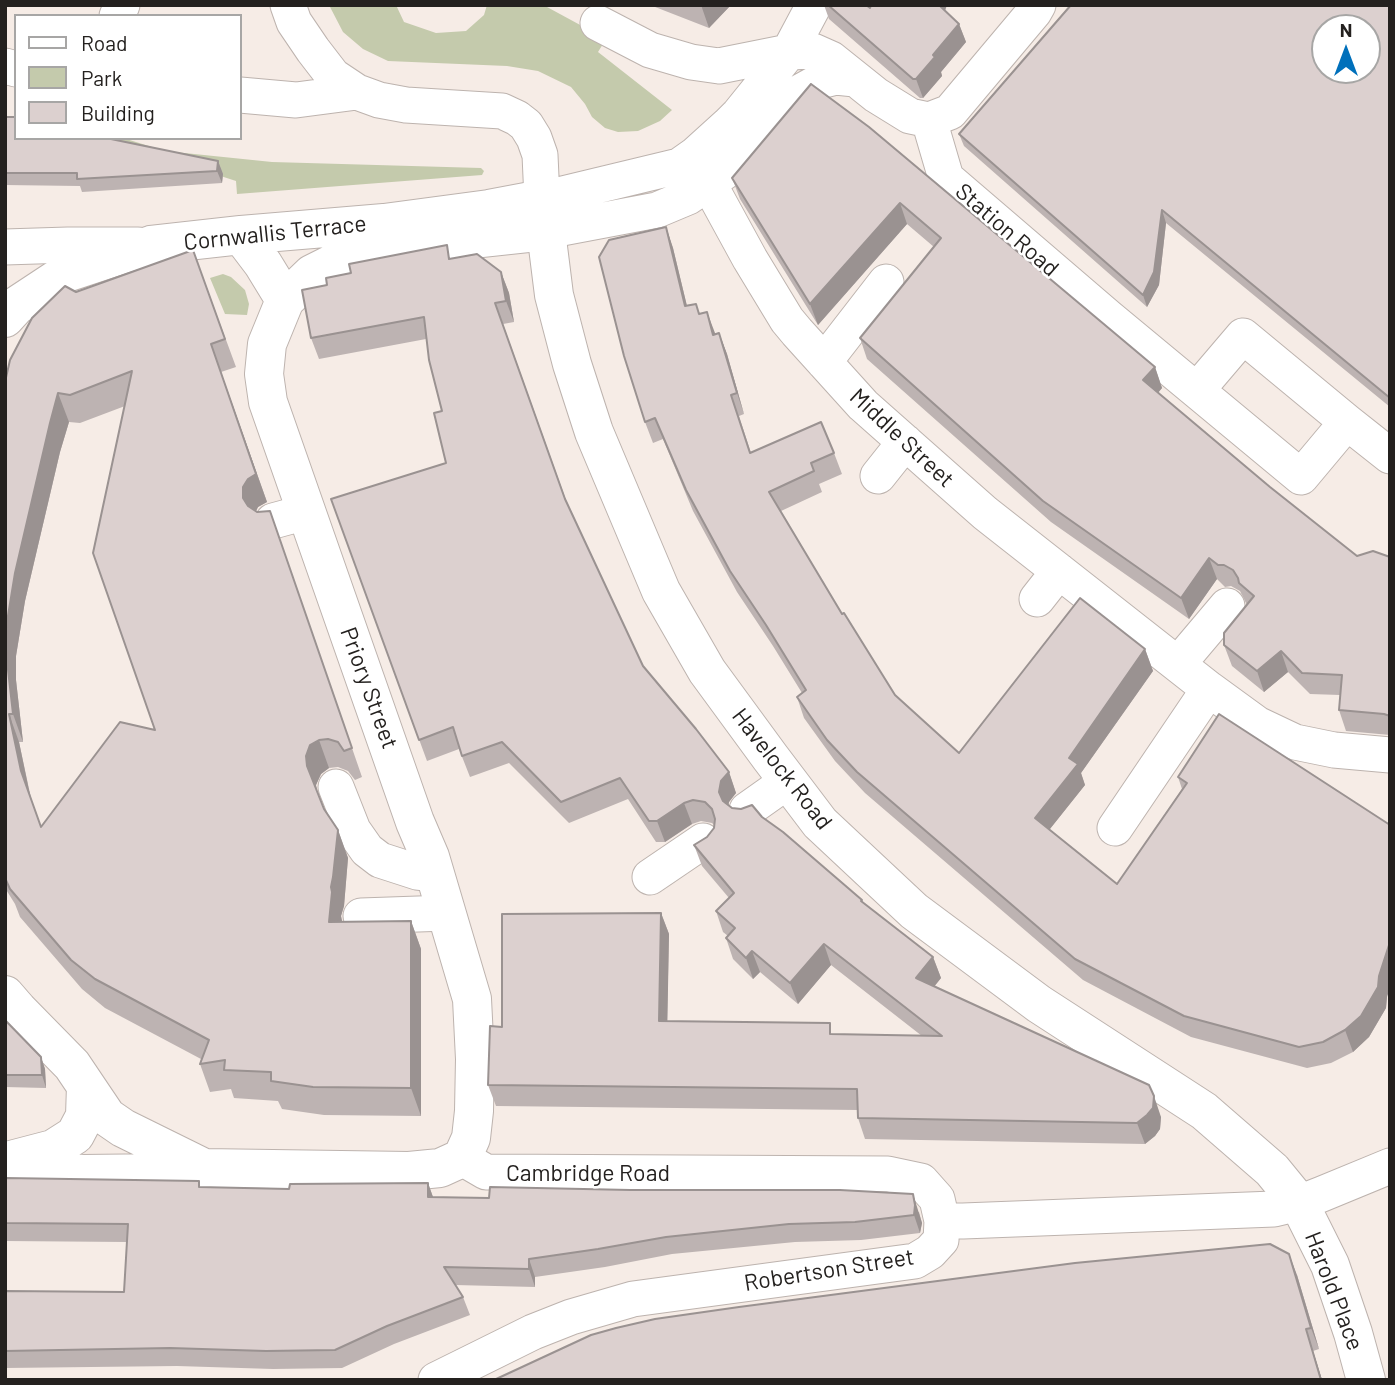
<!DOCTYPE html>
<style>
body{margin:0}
#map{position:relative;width:1395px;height:1385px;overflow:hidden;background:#f6ece6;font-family:Barlow,sans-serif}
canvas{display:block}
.frame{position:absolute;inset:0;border:7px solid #24211f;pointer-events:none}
.legend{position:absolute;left:14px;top:14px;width:228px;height:126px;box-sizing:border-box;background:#fff;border:2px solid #a7a6a5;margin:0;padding:9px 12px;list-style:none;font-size:21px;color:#24211f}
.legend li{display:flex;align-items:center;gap:14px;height:35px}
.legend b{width:35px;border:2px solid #a7a6a5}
.north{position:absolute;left:1311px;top:14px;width:70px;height:70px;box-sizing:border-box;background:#fff;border:2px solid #a7a6a5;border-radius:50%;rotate:0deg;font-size:19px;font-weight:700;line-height:28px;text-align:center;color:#24211f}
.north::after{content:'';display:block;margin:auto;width:24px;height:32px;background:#0070bb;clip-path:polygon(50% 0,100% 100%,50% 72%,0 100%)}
</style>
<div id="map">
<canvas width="1395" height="1385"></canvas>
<div class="frame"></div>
<ul class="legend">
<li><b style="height:9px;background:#fff"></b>Road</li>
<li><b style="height:19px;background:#c4caac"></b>Park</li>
<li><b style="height:19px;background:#dcd0cf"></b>Building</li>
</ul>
<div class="north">N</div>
</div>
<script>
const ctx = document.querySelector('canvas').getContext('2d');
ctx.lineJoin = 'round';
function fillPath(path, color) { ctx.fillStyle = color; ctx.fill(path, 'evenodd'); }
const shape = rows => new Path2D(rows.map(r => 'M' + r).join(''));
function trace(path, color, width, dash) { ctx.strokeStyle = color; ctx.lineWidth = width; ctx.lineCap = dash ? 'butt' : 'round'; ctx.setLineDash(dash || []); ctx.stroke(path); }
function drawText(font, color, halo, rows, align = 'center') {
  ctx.font = font + ' Barlow,sans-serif'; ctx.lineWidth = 5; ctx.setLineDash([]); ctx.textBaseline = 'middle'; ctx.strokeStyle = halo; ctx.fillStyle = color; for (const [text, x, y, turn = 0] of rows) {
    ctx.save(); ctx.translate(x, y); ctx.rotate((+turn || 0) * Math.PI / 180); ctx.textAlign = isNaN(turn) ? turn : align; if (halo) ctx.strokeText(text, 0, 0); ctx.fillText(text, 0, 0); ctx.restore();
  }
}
fillPath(shape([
 [329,5,396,5,404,22,436,33,466,31,484,15,487,5,540,5,547,7,606,39,598,52,672,110,660,121,638,131,618,132,605,128,592,117,585,104,571,87,538,71,507,66,388,61,363,49,343,32],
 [76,138,123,138,165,151,272,162,481,168,484,171,482,175,237,194,236,181,196,168],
 [223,274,231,277,245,290,249,304,247,315,225,314,210,278]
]), '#c4caac');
const minor = shape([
 [288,5,294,22,313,50,333,76,357,92,379,100,406,105,502,111,517,118,526,125,534,138,540,155,542,199,679,166,696,154,728,125,739,114,789,52,814,5],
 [117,16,122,5],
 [598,23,650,50,691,62,719,66,789,52,813,51,831,59,876,95,910,116,929,120,950,112,1034,12,1038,5],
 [5,66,16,69],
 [240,95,296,100,357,92],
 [929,120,946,178,1108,317,1301,477,1347,422,1390,456],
 [679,166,698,175,709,184,750,259,787,320,797,332,863,405,985,513,1209,689,1257,724,1295,742,1334,750,1390,755],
 [546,231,657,210,688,197,730,168,800,92,820,81,836,77,855,79],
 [5,247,68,245,138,245],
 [824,362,886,282],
 [1197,390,1243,336,1347,422],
 [878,476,905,442],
 [273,521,306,512],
 [1037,599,1059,571],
 [1178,664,1227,606],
 [336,787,353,830,367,850,380,860,417,872,435,874],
 [747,810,788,781],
 [1115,828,1209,689],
 [650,877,703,841],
 [361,916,447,913],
 [942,1221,963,1221,1274,1209,1299,1203,1322,1194,1390,1166],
 [436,1380,533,1332,571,1317,633,1299,915,1261,930,1252,941,1240,942,1221,937,1199,921,1181,888,1174,486,1172,462,1158]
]);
const major = shape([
 [542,199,554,295,572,364,594,432,661,591,707,671,770,757,820,823,914,911,1039,1004,1204,1111,1272,1170,1299,1203,1330,1265,1353,1333,1366,1380]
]);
const highway = shape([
 [241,235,263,264,285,300],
 [5,318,16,306,66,273,151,245,241,235,384,223,489,209,542,199],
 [5,995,18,1010,72,1065,107,1117,123,1128,204,1168],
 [11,1160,53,1149,75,1135,85,1116,86,1086],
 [5,1166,82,1174,169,1173,204,1168,409,1171,440,1168,462,1158,471,1138,474,1111,475,1059,472,999,430,857,415,822,268,402,264,374,267,344,285,300,312,274,344,258,373,251,437,243,546,231]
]);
trace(minor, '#bdb3ae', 37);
trace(major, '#bdb3ae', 40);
trace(highway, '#bdb3ae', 40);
trace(minor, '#fff', 35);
trace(major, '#fff', 38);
trace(highway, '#fff', 38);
fillPath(shape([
 [650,5,731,5,709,28],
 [824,5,866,5,870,8,871,5,947,5,945,11,959,24,966,42,941,72,942,76,923,98,920,98,829,19],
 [1390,5,1390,407,1166,223,1159,285,1147,307,964,146,959,134],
 [811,84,1155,367,1162,388,1158,393,1270,487,1357,556,1390,557,1390,735,1346,731,1339,710,1340,695,1310,694,1288,672,1264,692,1232,666,1224,645,1247,605,1240,591,1231,586,1225,587,1217,579,1189,619,1051,522,867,359,860,338,934,247,907,224,818,325,740,199,732,178],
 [5,117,16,138,218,161,223,174,222,183,82,192,80,186,5,185],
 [666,227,673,248,687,306,700,314,715,334,719,333,727,354,744,414,739,416,751,453,834,453,842,474,819,484,822,492,781,511,842,614,895,695,959,753,1145,649,1153,671,1081,773,1085,785,1049,830,1117,884,1182,789,1178,777,1219,714,1387,997,1386,1008,1369,1037,1353,1052,1331,1063,1307,1068,1191,1037,1083,980,865,793,835,761,804,718,797,697,802,693,773,646,737,592,693,511,663,439,653,443,645,422],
 [193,250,236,367,221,372,267,502,258,507,256,511,270,511,362,777,355,780,348,771,338,767,329,768,321,774,316,785,317,791,324,809,338,830,348,858,344,906,341,916,342,921,411,921,421,949,421,1116,324,1115,282,1109,278,1101,234,1098,231,1089,210,1092,200,1064,201,1059,105,1008,82,989,20,917,15,904,5,888,5,382,76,292],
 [125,406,155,730,41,827,31,798,19,742,23,742,16,680,16,656,25,601,60,452,69,422,80,423],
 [452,259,501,272,509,293,514,322,503,324,566,500,643,666,729,772,736,793,729,802,728,805,732,808,762,817,862,900,863,903,933,957,941,978,934,987,1161,1117,1160,1129,1155,1136,1145,1144,865,1139,858,1118,858,1110,496,1106,488,1085,502,1027,661,913,669,934,667,1021,834,1034,922,1036,831,965,798,1004,760,972,753,979,733,959,726,938,728,936,723,932,716,911,729,898,702,866,694,845,707,837,714,828,714,825,712,823,701,821,692,824,665,842,656,842,628,799,569,823,509,763,470,777,459,749,427,761,331,499,446,463,442,411,426,339,319,359,311,338],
 [5,1020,41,1057,45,1069,46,1088,5,1087],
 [5,1178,201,1188,289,1189,428,1183,433,1197,919,1212,922,1223,920,1233,861,1240,795,1242,672,1254,605,1267,535,1277,535,1287,455,1285,463,1297,470,1315,394,1344,342,1368,273,1369,177,1366,5,1368,5,1291,124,1292,127,1242,5,1241],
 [1297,1275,1319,1349,1313,1351,1322,1380,494,1380]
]), '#bdb3b2');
fillPath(shape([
 [701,5,731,5,709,28],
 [935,5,947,5,941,20],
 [959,24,966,42,941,72,942,76,923,98,916,79,933,55],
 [218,161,223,174,222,183,217,171],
 [900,203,907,224,818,325,810,304],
 [1162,210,1166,223,1159,285,1147,307,1143,295],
 [666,227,673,248,692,327,685,306],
 [501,272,509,293,514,322,506,301],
 [707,312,715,333,721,356,713,335],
 [719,333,727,354,744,414,737,393],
 [211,344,267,502,258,507,254,515,243,498],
 [1155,367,1162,388,1150,402,1143,380],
 [58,393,69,422,60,452,25,601,16,656,16,680,23,742,13,714,6,652,6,628,15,573,50,423],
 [1209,558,1217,579,1189,619,1181,598],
 [1145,649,1153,671,1081,773,1085,785,1042,839,1035,818,1069,758],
 [1281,651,1288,672,1264,692,1257,671],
 [9,714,19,742,31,800,21,771],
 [319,740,329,768,321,774,316,785,317,794,307,766,306,756,310,745],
 [729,772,736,793,729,802,727,813,719,792,721,781],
 [684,803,692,824,665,842,657,821],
 [338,830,348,858,344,906,341,916,342,921,329,922,331,887],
 [661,913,669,934,667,1042,659,1021],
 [411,921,421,949,421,1116,411,1088],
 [1390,942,1390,988,1387,997,1386,1008,1369,1037,1353,1052,1345,1030,1379,976],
 [824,944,831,965,798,1004,790,983],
 [752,951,760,972,753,979,746,958],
 [933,957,941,978,924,999,916,978],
 [41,1057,45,1069,46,1088,42,1075],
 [1154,1096,1161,1117,1160,1129,1155,1136,1145,1144,1137,1123],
 [428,1183,434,1200,428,1197],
 [913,1194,922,1223,920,1233,914,1215],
 [1289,1254,1297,1275,1319,1349,1311,1328],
 [529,1259,535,1277,535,1287,529,1269],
 [1306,1329,1313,1351,1322,1380,1321,1380]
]), '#9a9291');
const building = shape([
 [828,5,866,5,870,8,871,5,939,5,959,24,933,55,935,57,916,79,913,79,828,5],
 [1071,5,1390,5,1390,398,1162,210,1154,272,1143,295,959,134,1071,5],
 [1325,28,1367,28,1367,70,1325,70,1325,28],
 [811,84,869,127,1155,367,1143,380,1270,487,1357,556,1373,551,1390,557,1390,716,1384,714,1339,710,1342,675,1302,673,1281,651,1257,671,1224,645,1224,633,1254,596,1239,583,1238,578,1233,570,1224,565,1218,565,1209,558,1181,598,1043,501,860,338,941,238,900,203,810,304,732,178,811,84],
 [5,117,16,117,16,138,106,138,218,161,217,171,77,179,77,173,5,173,5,117],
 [666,227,685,306,696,304,699,314,707,312,713,335,719,333,737,393,731,395,750,453,821,422,834,453,811,463,814,471,769,492,842,614,844,613,895,695,959,753,1080,598,1145,649,1069,758,1078,764,1035,818,1117,884,1187,783,1178,777,1219,714,1390,825,1390,942,1379,976,1378,987,1361,1016,1345,1030,1323,1042,1299,1047,1184,1016,1075,959,857,772,827,740,797,697,806,690,766,625,730,571,686,490,655,418,645,422,624,356,599,257,609,240,666,227],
 [447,245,449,259,477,254,501,272,506,301,495,303,565,499,643,666,696,729,729,772,721,781,719,792,723,801,732,808,741,809,752,805,762,817,783,832,862,900,861,901,933,957,916,978,1149,1085,1154,1096,1153,1108,1147,1115,1137,1123,858,1118,857,1089,488,1085,490,1026,502,1027,502,914,661,913,659,1021,830,1023,830,1034,942,1036,824,944,790,983,752,951,746,958,726,938,735,928,716,911,734,893,694,845,707,837,714,828,715,819,712,809,705,802,693,800,684,803,657,821,649,821,620,778,561,802,502,742,462,756,453,727,419,740,331,499,446,463,434,413,442,411,429,360,424,317,311,338,302,290,327,285,326,278,351,273,349,264,447,245],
 [193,250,225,339,211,344,256,474,248,479,243,487,243,498,248,506,257,512,270,511,352,748,344,751,338,742,328,739,319,740,310,745,306,756,307,766,324,809,338,830,333,877,331,887,332,892,329,922,411,921,411,1088,313,1087,271,1081,271,1072,224,1070,225,1060,200,1064,209,1040,95,979,71,960,10,889,5,878,5,382,10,360,32,318,65,286,76,292,193,250],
 [132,371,93,553,155,730,120,722,41,827,21,771,9,714,13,714,6,652,6,628,15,573,50,423,58,393,70,395,132,371],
 [5,1020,41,1057,42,1075,5,1075,5,1020],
 [5,1178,199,1181,199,1187,289,1189,290,1184,428,1183,428,1197,489,1198,490,1187,630,1190,840,1190,913,1194,915,1205,914,1215,855,1222,789,1224,666,1237,598,1249,529,1259,529,1269,444,1267,463,1297,387,1326,335,1350,266,1351,170,1348,5,1351,5,1291,124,1292,128,1224,5,1223,5,1178],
 [1270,1244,1289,1254,1311,1328,1306,1329,1321,1380,494,1380,591,1335,616,1328,655,1319,739,1307,1075,1263,1270,1244]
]);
fillPath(building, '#dcd0cf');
trace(building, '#9a9291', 2);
drawText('23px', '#24211f', '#fff', [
 ["Station Road",1007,230,41],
 ["Cornwallis Terrace",275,233,-6],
 ["Middle Street",902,438,43],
 ["Priory Street",369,688,70],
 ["Havelock Road",782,769,52],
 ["Cambridge Road",588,1173],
 ["Robertson Street",829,1270,-9],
 ["Harold Place",1334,1291,69]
]);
</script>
